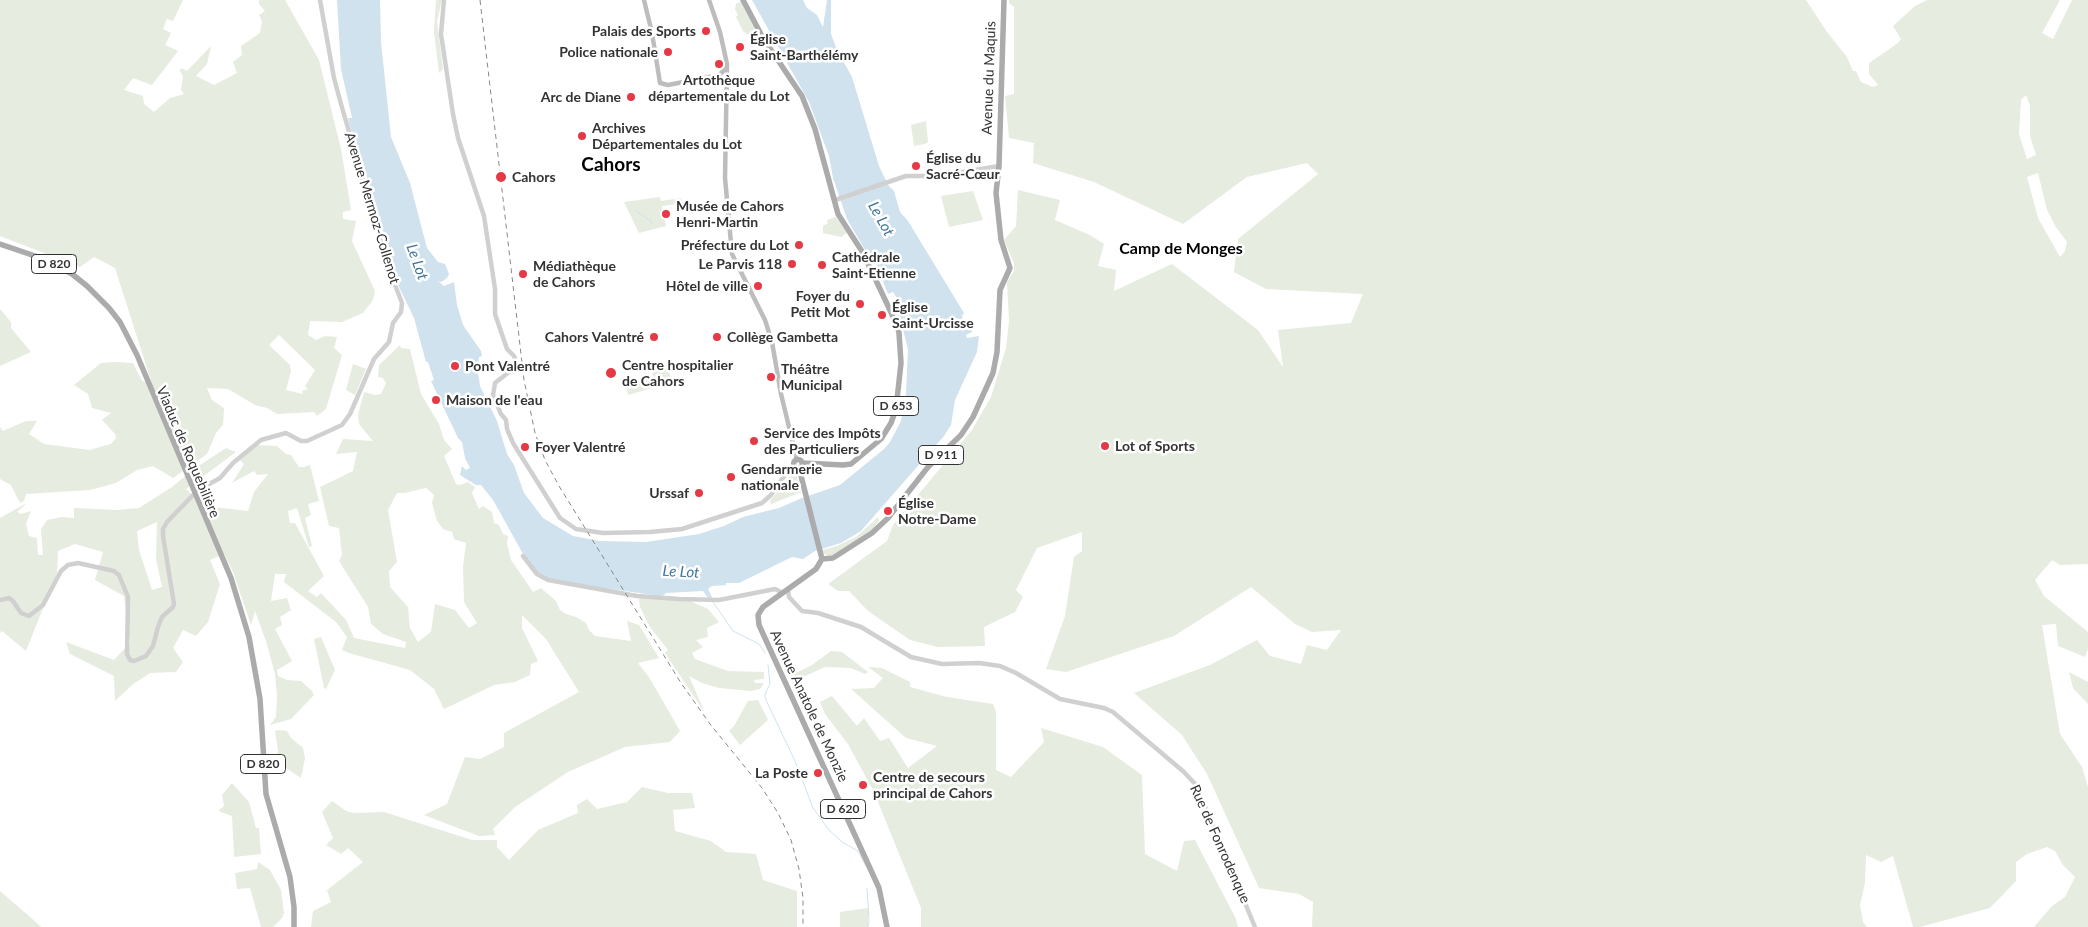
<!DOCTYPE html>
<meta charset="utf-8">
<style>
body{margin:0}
canvas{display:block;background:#fff}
</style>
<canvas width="2088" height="927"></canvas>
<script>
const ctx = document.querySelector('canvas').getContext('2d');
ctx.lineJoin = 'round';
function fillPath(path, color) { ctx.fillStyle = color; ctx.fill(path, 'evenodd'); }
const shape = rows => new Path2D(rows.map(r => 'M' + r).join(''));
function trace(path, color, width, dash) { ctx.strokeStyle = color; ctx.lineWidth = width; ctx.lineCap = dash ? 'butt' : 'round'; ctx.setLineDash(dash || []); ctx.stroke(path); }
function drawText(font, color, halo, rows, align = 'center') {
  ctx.font = font + ' Lato,sans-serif'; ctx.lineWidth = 5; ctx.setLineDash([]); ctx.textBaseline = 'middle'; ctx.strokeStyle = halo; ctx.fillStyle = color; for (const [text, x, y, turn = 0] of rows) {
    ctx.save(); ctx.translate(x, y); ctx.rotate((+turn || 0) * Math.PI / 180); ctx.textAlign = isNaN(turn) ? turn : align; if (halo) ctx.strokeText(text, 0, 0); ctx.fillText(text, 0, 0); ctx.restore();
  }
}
fillPath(shape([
 [0,0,183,0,173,21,167,19,163,29,171,33,165,45,178,51,152,85,133,78,124,90,143,96,144,104,154,112,170,98,184,94,181,90,183,76,180,71,181,68,187,71,211,46,207,64,196,76,214,85,237,73,233,62,242,55,241,46,260,33,262,21,259,15,265,11,259,4,259,0,285,0,319,60,341,149,351,210,343,212,343,219,356,221,352,241,375,291,373,300,363,313,342,322,310,321,308,335,316,340,325,336,337,337,334,348,342,355,326,409,317,416,314,412,277,414,267,408,255,405,228,389,207,388,212,400,224,408,223,425,216,433,207,454,173,478,153,466,137,470,116,483,90,490,26,494,24,501,20,503,11,485,0,479,0,427,3,431,26,421,37,421,29,434,44,444,89,450,111,444,116,438,115,434,102,420,111,413,92,408,88,394,74,385,101,363,114,362,133,363,142,381,152,384,115,268,94,257,80,267,0,236],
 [279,335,315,370,305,386,308,389,302,391,303,394,286,390,291,371,290,365,269,345],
 [436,0,442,0,437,21,443,69,439,73,434,32],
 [1009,0,1806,0,1827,32,1847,57,1853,71,1856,71,1861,82,1873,87,1878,85,1869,74,1869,63,1898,43,1901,39,1893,26,1915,6,1927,0,2060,0,2042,33,2053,39,2072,0,2088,0,2088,564,2060,565,2052,560,2035,580,2044,596,2088,632,2088,649,2085,657,2058,646,2056,624,2042,625,2060,734,2082,767,2088,787,2088,927,2034,927,2052,906,2065,897,2075,877,2063,865,2055,851,2047,847,2027,854,2016,862,2016,881,1990,908,1920,927,1913,927,1893,856,1881,862,1866,855,1865,883,1860,905,1863,922,1867,927,1312,927,1313,902,1299,894,1259,888,1207,774,1182,735,1134,693,1210,665,1257,640,1270,656,1301,664,1307,645,1327,650,1341,630,1312,632,1295,624,1251,587,1174,636,1066,672,1046,669,1065,616,1074,557,1082,551,1082,532,1037,548,1016,590,1023,597,1015,612,984,627,985,646,938,647,910,640,868,611,849,591,838,591,828,584,887,541,893,525,972,430,991,397,1006,348,1009,321,1007,282,1014,271,1014,263,1004,240,1016,226,1018,190,1060,200,1055,220,1090,235,1104,244,1098,266,1116,270,1114,291,1172,264,1258,330,1283,367,1278,330,1351,323,1363,294,1266,289,1234,272,1238,239,1318,174,1307,163,1247,177,1183,224,1094,182,1033,163,1034,143,1009,138,1005,96,1014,94,1014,7,1009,3],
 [2026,95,2030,106,2030,136,2036,155,2027,159,2019,134,2021,100],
 [2038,173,2047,210,2056,227,2067,242,2065,251,2060,257,2038,218,2027,177],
 [742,1,760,36,754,34,751,37,743,31,736,17,738,15,735,9,736,4],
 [926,121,928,142,925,144,914,146,911,125],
 [973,191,983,220,949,227,941,196],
 [660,197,661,201,681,198,683,203,662,206,666,226,639,233,624,202],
 [836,217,847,233,841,237,823,233,823,226,828,223,827,220],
 [0,309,11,322,11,328,31,352,0,366],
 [400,345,401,348,410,349,421,394,439,424,444,440,452,449,444,456,456,484,460,485,468,482,472,485,475,487,472,493,479,509,483,506,492,512,494,523,499,525,503,534,508,536,507,543,511,560,533,592,541,588,556,601,560,610,566,614,576,617,586,623,589,630,595,636,631,641,627,621,639,625,659,658,638,663,649,677,680,731,670,742,625,747,568,772,515,807,493,829,495,835,479,836,424,815,447,804,465,757,480,759,504,747,504,733,579,692,546,639,522,615,522,628,538,661,531,664,530,675,515,682,494,685,444,709,434,689,410,670,349,653,342,650,347,637,336,622,284,582,286,574,275,574,271,601,287,598,291,610,280,617,282,625,275,629,292,661,277,670,278,676,287,680,301,681,312,691,314,695,291,719,270,725,276,717,277,696,275,674,266,641,255,611,251,625,233,572,224,554,210,560,220,584,208,622,196,636,183,630,173,648,183,662,176,672,150,673,132,685,115,701,114,676,70,654,66,642,114,660,130,643,124,596,95,580,103,552,75,544,58,551,57,573,26,651,2,631,0,633,0,518,23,505,26,504,17,512,21,514,31,511,26,524,29,536,37,538,38,555,43,555,41,529,47,520,61,517,74,518,74,508,116,510,139,508,172,487,194,469,226,448,236,452,186,489,204,506,248,511,254,492,268,474,257,475,254,471,232,483,244,464,240,460,257,445,277,446,286,454,291,455,299,467,304,467,310,465,319,501,308,504,311,515,305,518,312,546,309,547,297,508,288,511,290,523,295,523,324,576,308,591,317,597,321,593,346,620,354,638,405,648,406,642,383,634,371,624,368,607,339,561,342,555,339,528,329,526,320,487,353,471,357,452,336,454,343,439,373,441,359,424,358,415,364,392,375,395,381,394,386,383,383,378,378,377,379,365],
 [426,488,434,495,432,503,437,521,443,529,452,532,454,539,466,543,463,567,464,602,477,623,469,628,455,610,435,604,431,632,418,642,410,628,408,607,390,587,389,571,397,562,388,510,397,493,405,493],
 [157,522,156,559,162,587,152,590,139,550,137,531],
 [353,364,366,369,355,395,346,390],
 [668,367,672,382,657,386,652,372],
 [649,378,652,388,628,395,626,383],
 [794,470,795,470,801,492,771,504,770,501],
 [878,517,879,521,871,531,835,554,830,556,824,554,822,550,837,546,856,537],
 [643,597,690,601,708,609,719,622,707,628,708,637,696,640,703,647,692,653,695,659,728,671,764,672,764,679,754,680,755,683,764,683,760,689,750,691,719,688,702,683,689,676,705,713,665,653,668,650,650,627,640,607,639,599],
 [321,637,335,670,326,689,324,688,314,639],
 [831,651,842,652,868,672,865,674,851,668,825,667,796,680,794,674,812,665],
 [868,667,882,668,910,682,910,687,947,697,993,704,996,712,996,770,1011,777,1044,742,1041,728,1103,747,1142,775,1145,854,1177,871,1184,841,1195,840,1236,919,1238,927,921,927,921,908,874,792,848,744,825,714,820,702,832,696,857,726,864,718,880,741,889,738,908,768,937,746,906,738,851,689,874,688,883,678],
 [2069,672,2088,682,2088,704,2073,688],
 [758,700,768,720,740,745,729,731,734,726,748,701],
 [279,730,287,731,291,738,303,748,305,758,301,778,276,761,278,751,275,731],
 [232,783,249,802,256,828,259,828,261,854,234,857,232,816,218,811,224,806,222,795],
 [642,787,668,793,692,793,695,808,673,810,675,831,711,841,726,852,756,854,763,880,797,891,797,927,311,927,313,911,331,902,327,890,363,862,348,848,341,854,326,845,333,838,322,812,332,801,346,811,354,813,384,812,472,840,497,840,497,847,509,860,538,830,578,813,577,805,587,799,597,809,627,802],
 [258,862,270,870,281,890,284,913,282,918,273,927,261,927,250,888,237,889,235,873,257,869],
 [0,891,37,923,41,927,0,927],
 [868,908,868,927,840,927,840,912]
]), '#e6ecdf');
fillPath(shape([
 [337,0,380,0,381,42,391,137,410,183,427,248,438,262,445,264,449,274,447,278,441,282,438,281,444,286,454,282,457,305,463,325,481,351,482,356,479,357,478,372,480,386,497,421,507,454,514,465,524,493,543,518,573,536,600,541,646,542,699,534,724,526,743,517,779,508,802,498,840,485,884,449,890,442,901,421,906,394,908,350,902,325,892,302,897,298,893,292,888,294,874,259,868,250,865,250,847,219,833,178,829,156,809,102,752,0,803,0,807,8,817,15,823,27,827,0,831,0,831,34,837,50,852,77,879,166,888,185,894,191,900,212,908,221,964,313,962,316,964,325,968,327,972,326,972,332,966,335,967,338,979,336,977,352,955,400,951,425,944,436,861,531,841,543,815,551,803,559,792,557,739,583,726,583,726,585,712,586,708,589,712,597,711,598,708,598,703,591,666,593,664,595,660,596,583,585,545,578,536,572,522,552,493,500,481,485,476,485,460,475,462,466,466,470,470,468,465,458,462,442,458,438,431,381,434,380,428,362,426,362,414,318,398,285,374,198,350,127,348,118,352,118,341,69]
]), '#cfe2ee');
trace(shape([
 [636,211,651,221,652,224],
 [713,602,733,631,759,644,765,653],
 [768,665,770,684,765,694,765,698,795,761,813,808,829,830,842,842,858,851,866,866],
 [867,888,869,921,868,927]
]), '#cfe2ee', 1);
trace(shape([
 [444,0,441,34,453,114,458,138,484,216,495,289,495,314,507,349,514,356,516,361,514,368,495,383,493,395,501,414,506,420,507,429,513,443,560,518,576,529,603,533,650,532,682,529,762,503,771,495,787,472,794,466],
 [835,200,906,176,939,176,999,166],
 [523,556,537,574,548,580,637,596,679,599,719,600,775,589,781,592],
 [788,590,789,597,802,611,818,613,861,627,911,657,942,664,979,663,1000,666,1016,673,1060,699,1104,708,1113,712,1184,772,1196,785,1255,927],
 [0,600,9,598,13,601,21,613,29,616,43,605,61,571,68,565,78,563,114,571,119,575,128,597,127,654,130,660,134,661,146,656,153,646,158,627,162,617,173,607,174,604,163,536,163,529,167,522,197,491,220,478,233,463,261,440,286,433,301,441,307,441,342,425,350,414,374,359,389,342,393,323,401,312,402,303,388,267,341,104,334,78,320,0]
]), '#d0d0d0', 4.5);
trace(shape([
 [644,0,652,33,660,83,668,85,719,75,727,68],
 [709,0,720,32,727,64,725,178,732,254,765,320,772,342,781,394,797,460]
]), '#bdbdbd', 4.5);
trace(shape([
 [743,0,763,38,802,96,815,129,838,214,863,253,897,325,899,333,901,363,896,409,891,423,881,439,851,464,843,465,802,463],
 [0,244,44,259,72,274,87,286,109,308,120,322,137,355,231,578,249,637,260,699,266,794,290,877,294,907,294,927],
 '793.5 464a4.5 4.5 0 1 1 9 0a4.5 4.5 0 1 1-9 0Z',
 [799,468,822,559],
 [822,559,833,558,872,533,888,518,928,467,961,435,973,417,993,373,997,352,1000,290,1010,268,1001,240,996,193,999,166,1004,0],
 [822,559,816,569,763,607,758,615,759,625,879,888,887,927]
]), '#ababab', 5.5);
trace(shape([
 [480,0,524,380,535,433,545,460,559,486,681,683,710,724,762,788,778,813,791,840,799,869,803,898,803,927]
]), '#888', 1, [5, 4]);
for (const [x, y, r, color] of [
 [706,31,5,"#e63946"],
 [740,47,5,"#e63946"],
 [668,52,5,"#e63946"],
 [719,64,5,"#e63946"],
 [631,97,5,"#e63946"],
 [582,136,5,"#e63946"],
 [916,166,5,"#e63946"],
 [501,177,6,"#e63946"],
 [666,214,5,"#e63946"],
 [799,245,5,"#e63946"],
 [792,264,5,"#e63946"],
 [822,265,5,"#e63946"],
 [523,274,5,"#e63946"],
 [758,286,5,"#e63946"],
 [860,304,5,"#e63946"],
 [882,315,5,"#e63946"],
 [654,337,5,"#e63946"],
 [717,337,5,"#e63946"],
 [455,366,5,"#e63946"],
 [611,373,6,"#e63946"],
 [771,377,5,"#e63946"],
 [436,400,5,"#e63946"],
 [754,441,5,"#e63946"],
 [1105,446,5,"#e63946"],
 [525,447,5,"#e63946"],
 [731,477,5,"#e63946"],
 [699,493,5,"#e63946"],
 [888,511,5,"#e63946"],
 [818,773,5,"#e63946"],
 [863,785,5,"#e63946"]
]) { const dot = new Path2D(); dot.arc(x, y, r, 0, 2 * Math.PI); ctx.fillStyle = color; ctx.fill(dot); trace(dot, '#fff', 2); }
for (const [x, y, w] of [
 [54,264,45],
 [896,406,45],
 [941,455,45],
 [263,764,45],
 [843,809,45]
]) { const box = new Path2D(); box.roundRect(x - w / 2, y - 9.5, w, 19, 4); ctx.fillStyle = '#fff'; ctx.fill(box); trace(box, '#333', 1); }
drawText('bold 12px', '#333', null, [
 ["D 820",54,264],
 ["D 653",896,406],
 ["D 911",941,455],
 ["D 820",263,764],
 ["D 620",843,809]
]);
drawText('bold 14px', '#333', '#fff', [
 ["Palais des Sports",696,31,"right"],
 ["Église",750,39],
 ["Saint-Barthélémy",750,55],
 ["Police nationale",658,52,"right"],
 ["Artothèque",719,80,"center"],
 ["départementale du Lot",719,96,"center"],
 ["Arc de Diane",621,97,"right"],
 ["Archives",592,128],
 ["Départementales du Lot",592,144],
 ["Église du",926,158],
 ["Sacré-Cœur",926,174],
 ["Cahors",512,177],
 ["Musée de Cahors",676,206],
 ["Henri-Martin",676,222],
 ["Préfecture du Lot",789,245,"right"],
 ["Cathédrale",832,257],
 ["Saint-Etienne",832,273],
 ["Le Parvis 118",782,264,"right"],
 ["Médiathèque",533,266],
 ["de Cahors",533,282],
 ["Hôtel de ville",748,286,"right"],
 ["Foyer du",850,296,"right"],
 ["Petit Mot",850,312,"right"],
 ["Église",892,307],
 ["Saint-Urcisse",892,323],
 ["Cahors Valentré",644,337,"right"],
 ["Collège Gambetta",727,337],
 ["Centre hospitalier",622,365],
 ["de Cahors",622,381],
 ["Pont Valentré",465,366],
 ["Théâtre",781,369],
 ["Municipal",781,385],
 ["Maison de l'eau",446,400],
 ["Service des Impôts",764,433],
 ["des Particuliers",764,449],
 ["Lot of Sports",1115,446],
 ["Foyer Valentré",535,447],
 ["Gendarmerie",741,469],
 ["nationale",741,485],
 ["Urssaf",689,493,"right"],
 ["Église",898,503],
 ["Notre-Dame",898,519],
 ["La Poste",808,773,"right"],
 ["Centre de secours",873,777],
 ["principal de Cahors",873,793]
], 'left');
drawText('14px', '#333', '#fff', [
 ["Avenue du Maquis",989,78,-88],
 ["Avenue Mermoz-Collenot",372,208,73],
 ["Viaduc de Roquebilière",188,452,67],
 ["Avenue Anatole de Monzie",809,706,65],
 ["Rue de Fonrodenque",1220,844,66]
]);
drawText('italic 15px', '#3f7597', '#fff', [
 ["Le Lot",881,219,61],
 ["Le Lot",417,262,70],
 ["Le Lot",681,572,3]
]);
drawText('bold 16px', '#000', '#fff', [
 ["Camp de Monges",1181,249]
]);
drawText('bold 19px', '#000', '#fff', [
 ["Cahors",611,165]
]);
</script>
